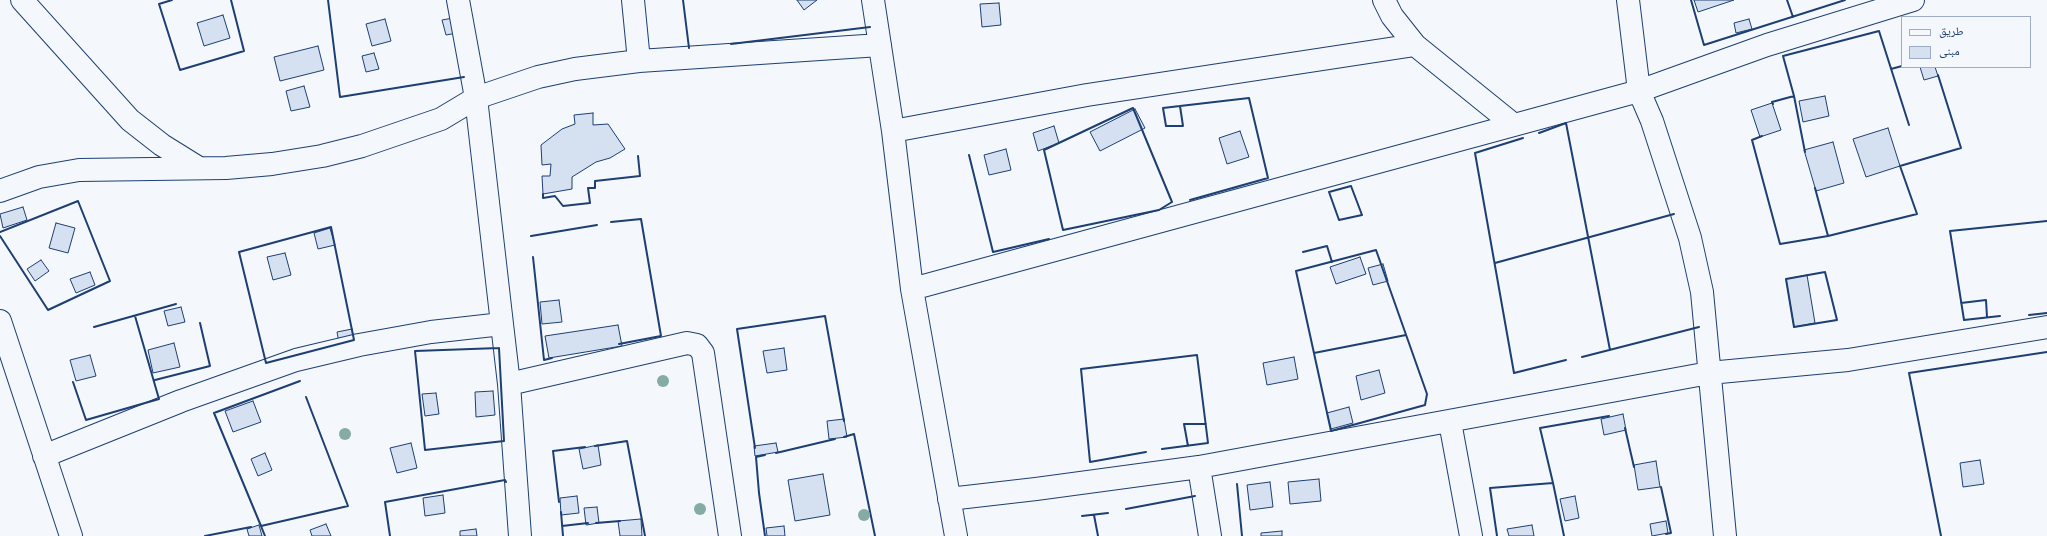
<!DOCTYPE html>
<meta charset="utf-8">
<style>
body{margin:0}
#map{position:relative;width:2047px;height:536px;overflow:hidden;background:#f4f7fb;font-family:Barlow,"Noto Naskh Arabic",sans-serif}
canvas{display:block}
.legend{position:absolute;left:1901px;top:16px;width:130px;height:52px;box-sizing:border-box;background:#f4f7fb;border:1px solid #9eadc5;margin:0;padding:5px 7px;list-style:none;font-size:12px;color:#1d3f73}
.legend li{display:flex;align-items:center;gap:8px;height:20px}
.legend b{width:20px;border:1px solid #9eadc5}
</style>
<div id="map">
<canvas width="2047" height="536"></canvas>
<ul class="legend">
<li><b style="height:5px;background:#f4f7fb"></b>طريق</li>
<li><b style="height:11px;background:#d5e0f0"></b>مبنى</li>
</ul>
</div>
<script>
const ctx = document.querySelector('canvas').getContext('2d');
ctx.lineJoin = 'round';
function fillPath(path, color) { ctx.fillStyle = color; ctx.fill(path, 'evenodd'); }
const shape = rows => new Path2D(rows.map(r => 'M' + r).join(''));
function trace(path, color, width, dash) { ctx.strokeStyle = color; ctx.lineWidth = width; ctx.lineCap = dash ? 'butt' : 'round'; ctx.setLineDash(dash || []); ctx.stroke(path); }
const building = shape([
 [797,0,817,0,804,10,797,0],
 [1694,0,1734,0,1698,12,1694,0],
 [999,3,1001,25,982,27,980,4,999,3],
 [223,15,230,38,204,46,197,23,223,15],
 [453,18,457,33,446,35,442,20,453,18],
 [385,19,391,41,372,46,366,24,385,19],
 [1749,19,1752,29,1736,33,1734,23,1749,19],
 [318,46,324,70,280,81,274,57,318,46],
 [374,53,379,69,366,72,362,56,374,53],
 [1920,67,1935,67,1938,76,1924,80,1920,67],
 [304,86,310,107,291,111,286,91,304,86],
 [1825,96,1829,116,1803,122,1799,101,1825,96],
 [1772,103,1781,130,1760,137,1751,110,1772,103],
 [1135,109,1145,128,1100,151,1090,132,1135,109],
 [593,113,593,125,608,124,625,149,610,158,596,162,572,177,572,189,543,194,542,176,550,176,551,164,542,165,541,145,562,129,575,124,574,115,593,113],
 [1054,126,1059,143,1038,151,1033,133,1054,126],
 [1888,128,1900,166,1866,177,1853,139,1888,128],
 [1240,131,1249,157,1227,164,1219,138,1240,131],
 [1833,142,1844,183,1816,191,1804,150,1833,142],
 [1006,149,1011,170,989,175,984,155,1006,149],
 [23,207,27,220,3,228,0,214,23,207],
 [56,223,75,228,68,253,49,248,56,223],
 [330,228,335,245,318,249,314,233,330,228],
 [285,253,291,275,273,280,267,257,285,253],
 [1360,257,1366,274,1336,284,1330,267,1360,257],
 [41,260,49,271,35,281,27,269,41,260],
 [1383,264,1388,281,1373,285,1368,268,1383,264],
 [90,272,95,285,76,293,70,279,90,272],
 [1807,275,1815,323,1794,327,1786,279,1807,275],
 [559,300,562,322,542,324,540,302,559,300],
 [181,307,185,322,168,326,164,311,181,307],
 [618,325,622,346,549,358,545,336,618,325],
 [352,329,354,340,339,343,337,332,352,329],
 [174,343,180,367,153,373,148,350,174,343],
 [784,348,787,370,767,373,763,351,784,348],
 [90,355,96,376,76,381,70,360,90,355],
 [1294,357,1298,379,1267,385,1263,363,1294,357],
 [1379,370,1385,393,1361,400,1356,376,1379,370],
 [493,391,495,415,476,417,475,392,493,391],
 [436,393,439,414,425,416,422,394,436,393],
 [253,401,261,422,233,432,225,411,253,401],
 [1349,407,1353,423,1331,429,1327,413,1349,407],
 [1623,414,1626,430,1604,435,1601,419,1623,414],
 [844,419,847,437,829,439,827,421,844,419],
 [411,443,417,468,397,473,390,448,411,443],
 [776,443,778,452,755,456,754,446,776,443],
 [598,445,601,465,583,469,579,449,598,445],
 [265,453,272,470,258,476,251,459,265,453],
 [1980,460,1984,484,1963,487,1960,463,1980,460],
 [1656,461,1660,487,1638,490,1634,465,1656,461],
 [823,474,830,515,795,521,788,480,823,474],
 [1319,479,1321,501,1290,504,1288,482,1319,479],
 [1270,482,1273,507,1250,510,1247,485,1270,482],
 [443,495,445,513,425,516,423,498,443,495],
 [577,496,579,513,561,515,560,498,577,496],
 [1575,496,1579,518,1565,521,1560,499,1575,496],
 [597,507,599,523,586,525,584,508,597,507],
 [641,519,642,536,620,536,618,521,641,519],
 [1666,521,1668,533,1652,536,1650,524,1666,521],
 [326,524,331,536,312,536,310,530,326,524],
 [259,525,262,536,249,536,247,529,259,525],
 [1532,525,1534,536,1509,536,1507,529,1532,525],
 [784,526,785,536,767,536,766,528,784,526],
 [476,529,477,536,460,536,460,531,476,529],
 [1282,531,1282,536,1261,536,1261,533,1282,531]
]);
fillPath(building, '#d5e0f0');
trace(building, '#1d3f73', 1);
const minor = shape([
 [22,0,130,120,162,145,199,168],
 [458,0,476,98,502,324,509,384,520,536],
 [633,0,639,61],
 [873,0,893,131,912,289,956,536],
 [1384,0,1392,16,1415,45,1514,125],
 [1628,0,1639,91,1652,121,1690,238,1702,292,1725,536],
 [893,131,1087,95,1415,45],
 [0,191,39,177,79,170,226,168,272,164,322,156,362,146,441,119,476,98,538,77,575,69,639,61,880,45],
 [912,289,1639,91,1767,45,1913,0],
 [0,321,71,536],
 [509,384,687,343,697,345,703,353,730,536],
 [1450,422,1471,536],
 [44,456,181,401,296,360,359,345,431,332,502,324],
 [1199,467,1210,536],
 [949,499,1036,489,1199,467,1709,373,1848,360,2047,327]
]);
trace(minor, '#1d3f73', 24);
trace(minor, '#f4f7fb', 22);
trace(shape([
 [172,0,159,4,180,70,244,51,231,0],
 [328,0,340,97,464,77],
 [683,0,689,48],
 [1691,0,1704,45,1845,0],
 [1787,0,1793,17],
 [731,44,870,27],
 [1891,69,1902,66],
 [1773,104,1772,102,1794,96],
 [1180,106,1183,126,1166,126,1163,108,1180,106,1249,98,1268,178,1190,200],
 [1133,108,1172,202,1159,210,1063,230,1044,150,1133,108],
 [1539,133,1566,123,1610,350],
 [1762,136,1752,140,1780,244,1828,236,1815,188],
 [1523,138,1475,153,1514,373,1566,360],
 [1805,152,1794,96,1783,56,1879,31,1909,125],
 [969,155,993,252,1049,239],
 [1351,186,1362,215,1339,220,1329,192,1351,186],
 [543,194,543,198,555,196,563,206,590,203,588,188,595,188,595,181,640,176,638,156],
 [611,222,641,219,661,336,619,344],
 [331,227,354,340,266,363,239,252,331,227],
 [0,232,78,201,110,281,48,310,0,236],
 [531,236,597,225],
 [1828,236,1917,214,1900,166,1961,148,1938,75],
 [1376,250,1427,394,1425,405,1331,431,1296,271,1376,250],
 [1303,252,1327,246,1332,262],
 [533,257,544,360,552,358],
 [1495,263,1674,214],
 [1825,272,1837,320,1794,327,1786,279,1825,272],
 [1961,303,1986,300,1987,317],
 [2029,315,2047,313],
 [2000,316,1964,320,1950,231,2047,221],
 [94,327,176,304],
 [499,348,504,441,425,450,415,351,499,348],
 [1314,353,1406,335],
 [1582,357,1699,327],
 [155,380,210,366,200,323],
 [300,381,214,413,261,526,348,506,306,397],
 [73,382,86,420,159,399,135,316],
 [1625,428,1634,467],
 [844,437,854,434,875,536],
 [595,446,627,441,645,536],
 [1188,446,1184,424,1206,424],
 [755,448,737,329,825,316,844,421],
 [1146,452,1090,462,1081,369,1197,355,1208,443,1162,449],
 [776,453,835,439],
 [765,455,756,457,759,493,765,536],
 [1553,483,1540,428,1609,416],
 [1237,484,1242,536],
 [1661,487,1671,533,1666,534],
 [559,502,553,451,585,447],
 [1126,509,1195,496],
 [561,512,563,536],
 [1094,515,1098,536],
 [1082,516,1108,513],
 [596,523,620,521],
 [261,526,265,536],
 [562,526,588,523],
 [205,536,251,527],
 [390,536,385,502,505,480,506,482],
 [1497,536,1490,488,1553,483,1564,536],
 [1941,536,1909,373,2047,352]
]), '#1d3f73', 2);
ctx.fillStyle = '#86aba6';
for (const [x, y] of [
 [663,381],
 [345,434],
 [700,509],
 [864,515]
]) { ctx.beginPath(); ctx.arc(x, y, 6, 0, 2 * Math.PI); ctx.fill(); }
</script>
